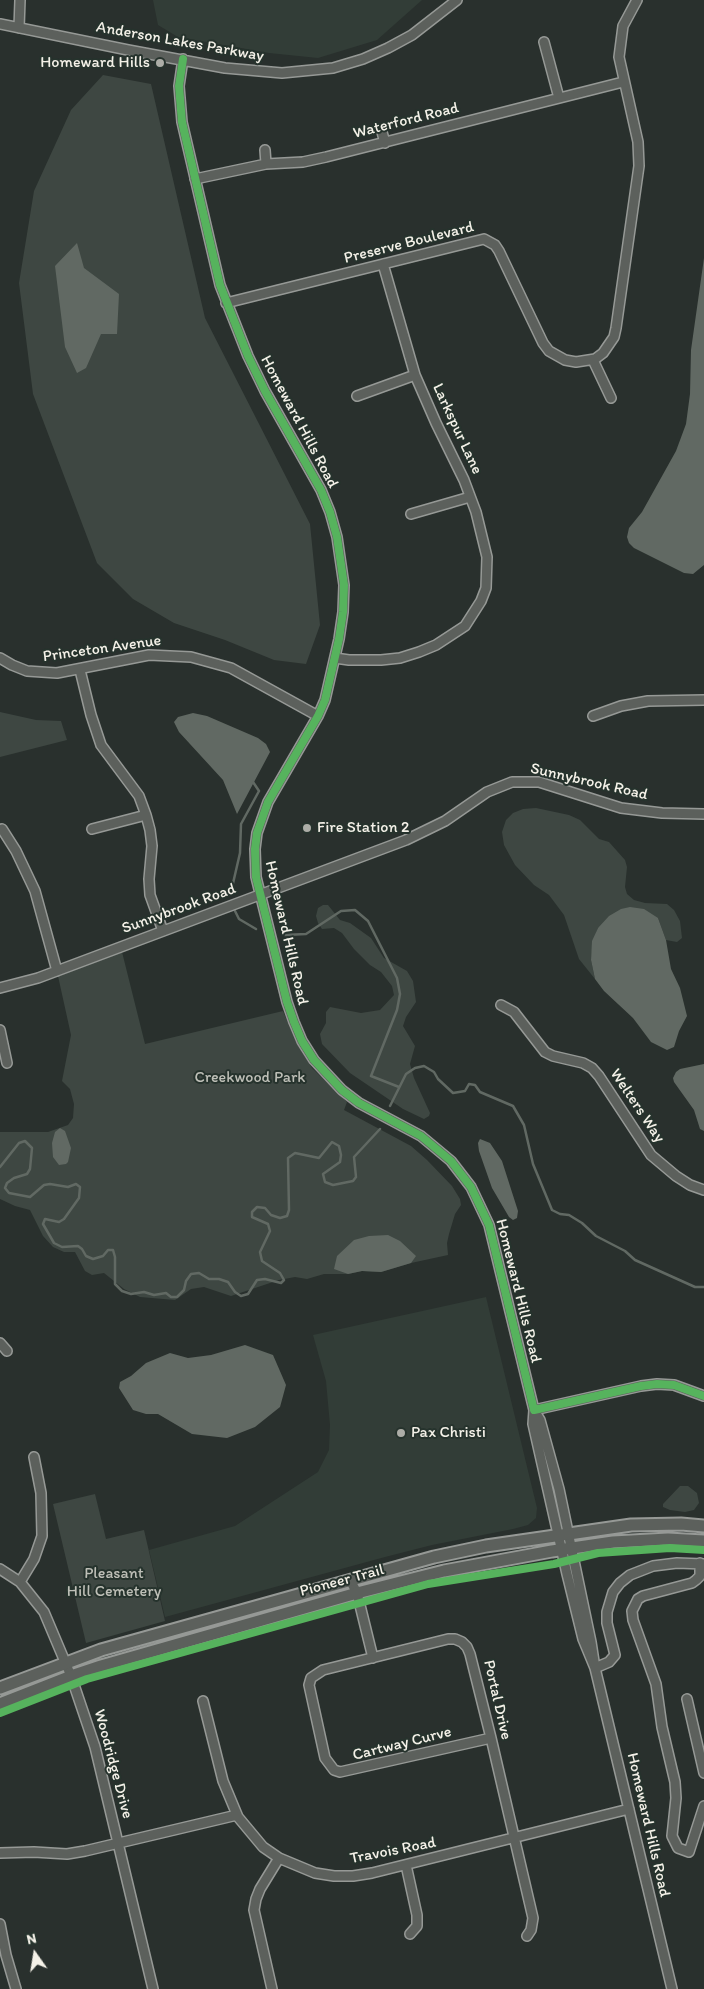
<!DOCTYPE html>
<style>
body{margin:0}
#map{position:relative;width:704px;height:1989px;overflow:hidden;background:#29302d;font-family:Itim,sans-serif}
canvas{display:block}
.north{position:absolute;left:10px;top:1929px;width:50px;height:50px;-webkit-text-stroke:4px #26332d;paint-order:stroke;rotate:347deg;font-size:14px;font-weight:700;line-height:20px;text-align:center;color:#f4f1e8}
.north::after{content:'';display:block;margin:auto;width:18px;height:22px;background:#f4f1e8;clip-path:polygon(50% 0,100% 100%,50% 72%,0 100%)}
</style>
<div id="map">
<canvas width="704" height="1989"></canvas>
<div class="north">N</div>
</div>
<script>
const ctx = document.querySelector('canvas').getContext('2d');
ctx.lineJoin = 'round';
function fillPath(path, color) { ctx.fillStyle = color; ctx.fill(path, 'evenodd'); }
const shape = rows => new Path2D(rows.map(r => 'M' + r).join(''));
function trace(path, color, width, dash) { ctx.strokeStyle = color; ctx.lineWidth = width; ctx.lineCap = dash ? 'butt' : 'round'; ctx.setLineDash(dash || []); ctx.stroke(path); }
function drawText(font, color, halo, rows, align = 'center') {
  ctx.font = font + ' Itim,sans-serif'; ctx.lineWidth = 4; ctx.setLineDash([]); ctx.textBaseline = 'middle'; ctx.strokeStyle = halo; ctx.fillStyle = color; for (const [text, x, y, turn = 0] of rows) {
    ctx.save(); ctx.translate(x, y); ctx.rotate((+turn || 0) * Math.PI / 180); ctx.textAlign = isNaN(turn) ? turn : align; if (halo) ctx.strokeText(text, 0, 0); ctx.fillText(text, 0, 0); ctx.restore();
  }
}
fillPath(shape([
 [153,0,422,0,377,40,318,58,269,53,178,37,158,25],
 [486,1297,537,1508,536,1518,528,1525,513,1529,432,1545,385,1557,165,1617,149,1550,235,1526,318,1472,329,1450,330,1425,326,1381,313,1335]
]), '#323d37');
fillPath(shape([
 [103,75,151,84,205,318,310,524,320,625,306,664,274,660,225,640,174,623,133,599,97,563,33,394,19,283,34,191,71,110],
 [0,712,36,720,61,721,67,740,0,757],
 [536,808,569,815,580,820,599,839,609,842,625,860,627,867,625,887,627,894,634,900,645,903,667,904,674,910,680,921,682,938,677,942,666,940,658,918,598,928,593,941,591,960,595,979,579,959,564,915,549,895,534,885,515,865,504,845,502,832,506,820,513,813,523,809],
 [323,905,328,905,340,920,350,923,371,938,384,958,407,971,413,981,416,1002,406,1017,403,1026,415,1046,410,1064,414,1078,430,1113,429,1116,424,1119,403,1109,350,1073,322,1044,320,1034,326,1023,326,1012,330,1007,361,1013,380,1010,394,995,392,986,381,972,370,965,354,949,342,933,334,928,322,929,318,923,316,916,318,908],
 [122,952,145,1044,283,1011,296,1042,312,1068,347,1102,344,1110,411,1146,427,1160,452,1186,460,1199,461,1205,455,1214,449,1234,447,1243,448,1255,411,1263,381,1272,362,1271,348,1274,324,1274,307,1279,295,1277,279,1280,231,1296,204,1287,191,1289,175,1300,140,1297,124,1289,104,1273,92,1275,85,1271,75,1252,64,1252,53,1247,43,1236,30,1210,15,1206,0,1199,0,1132,48,1132,68,1125,73,1118,74,1104,70,1089,62,1081,71,1035,58,976],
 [680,1486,688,1486,697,1493,699,1503,694,1510,685,1512,670,1510,663,1507,663,1504],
 [95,1494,106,1539,144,1530,165,1621,86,1643,53,1504]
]), '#3e4742');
fillPath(shape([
 [77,243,84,268,119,294,117,334,101,334,86,368,77,373,65,347,55,266],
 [704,258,704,565,693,574,684,573,634,548,629,543,627,537,629,528,642,512,676,451,686,424,690,394,691,350],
 [193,713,207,716,258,738,266,744,270,752,237,814,223,780,179,732,174,722,178,717],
 [630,907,644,909,658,918,666,940,671,969,680,988,687,1016,679,1031,674,1047,667,1050,651,1042,633,1018,604,991,595,979,591,960,592,941,598,928,609,916,621,909],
 [704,1064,704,1131,700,1129,694,1110,674,1082,673,1078,676,1072,680,1069],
 [60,1128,65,1131,71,1148,68,1162,66,1164,59,1165,53,1157,52,1143,55,1132],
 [480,1139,490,1143,502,1161,518,1211,517,1218,513,1220,509,1217,492,1188,479,1151,478,1143],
 [388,1235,400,1241,416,1256,411,1263,381,1272,362,1271,348,1274,334,1269,337,1256,354,1240,369,1236],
 [245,1345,273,1355,286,1385,280,1407,255,1427,227,1438,192,1434,158,1414,146,1414,133,1410,119,1388,120,1382,131,1376,146,1363,170,1353,188,1358,211,1355]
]), '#616963');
trace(shape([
 [231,892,240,853,241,824,259,791,253,782],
 [235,911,239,919,256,929],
 [285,935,306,934,341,911,355,910,368,921,397,978,400,994,397,1010,371,1076,399,1087],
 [390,1106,406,1074,415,1068,424,1066,434,1072,438,1079,453,1093,465,1091,469,1084,475,1085,480,1092,513,1106,524,1125,533,1164,552,1210,560,1214,569,1215,582,1223,596,1236,625,1251,635,1260,695,1287,704,1287],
 [0,1167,19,1143,25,1141,32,1148,30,1169,27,1174,14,1178,7,1183,5,1188,9,1193,30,1197,44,1185,50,1184,68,1187,76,1184,80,1187,79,1198,64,1219,59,1222,45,1219,43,1224,54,1243,62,1247,78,1246,82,1249,86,1256,93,1259,103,1256,108,1250,113,1250,115,1257,115,1284,122,1291,131,1294,144,1292,154,1295,166,1293,171,1297,177,1297,184,1290,186,1281,191,1274,199,1273,209,1279,219,1279,228,1282,235,1292,241,1296,248,1294,257,1280,265,1279,281,1283,284,1280,280,1273,262,1261,260,1252,270,1231,268,1224,252,1217,252,1212,257,1207,265,1208,271,1215,280,1218,287,1216,289,1210,288,1158,295,1153,319,1158,332,1142,339,1146,341,1155,340,1162,323,1174,325,1182,333,1185,353,1181,356,1177,354,1157,380,1129]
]), '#616963', 2.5);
const minor = shape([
 [0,24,128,50,225,68,282,73,333,68,363,59,388,48,412,35,457,0],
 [19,28,20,0],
 [544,42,559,98],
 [183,59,179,86,182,122,220,285,248,356,265,391,321,490,330,512,337,537,344,585,343,612,339,639,325,700,318,716,268,802,257,833,255,849,256,877,287,1002,294,1022,302,1041,314,1060,342,1090,359,1103,421,1136,451,1161,471,1187,489,1225,534,1410,641,1386,657,1384,674,1385,704,1396],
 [382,132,385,143],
 [265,150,266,164],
 [195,179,266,164,303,162,326,157,623,82],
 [226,303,484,239,495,245,499,251,543,343,549,351,565,360,576,362,595,359,603,353,614,337,616,328,639,166,638,142,619,57,623,26,637,0],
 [593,360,611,398],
 [357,396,415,375],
 [411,514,470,497],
 [0,658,12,665,27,671,57,673,149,655,191,657,231,668,318,716],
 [335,658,349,660,381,660,400,658,419,652,436,645,465,626,481,601,486,588,487,557,476,512,464,480,436,423,415,375,383,264],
 [80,670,91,715,101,745,139,796,146,815,150,830,152,846,149,879,150,895,163,931],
 [593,716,621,706,648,701,704,700],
 [2,829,16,851,35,891,57,971],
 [92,829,146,815],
 [0,988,38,978,406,840,445,821,487,792,512,782,539,782,621,808,662,813,704,814],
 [501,1005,514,1012,545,1052,553,1056,583,1063,592,1068,599,1076,651,1155,676,1176,690,1185,704,1190],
 [0,1030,7,1063],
 [0,1343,7,1351],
 [700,1563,700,1576,696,1580,692,1583,643,1596,638,1599,632,1611,633,1620,656,1684,662,1727,675,1782,676,1798,672,1836,678,1848,689,1852,704,1806],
 [0,1569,20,1582,44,1612,71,1676,95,1747,153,1989],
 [350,1580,357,1593,373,1658],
 [20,1582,34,1559,42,1536,41,1493,34,1457],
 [595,1668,583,1639,567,1574,533,1424,534,1410,540,1420,559,1489,591,1642,595,1668,672,1989],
 [595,1668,609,1662,615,1655,607,1623,607,1612,613,1592,620,1583,630,1575,653,1566,677,1563,704,1564],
 [687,1699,704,1773],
 [203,1701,223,1781,238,1817,263,1847,279,1858,315,1873,334,1876,353,1876,372,1873,629,1809],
 [491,1738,340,1772,334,1770,325,1758,309,1685,311,1678,323,1670,448,1639,455,1639,462,1642,467,1647,470,1654,491,1738,533,1918,531,1930,527,1936],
 [0,1853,34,1852,67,1854,85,1851,237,1815],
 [406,1865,417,1915,417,1926,410,1934],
 [0,1924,6,1955,16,1989],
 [272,1989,254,1910,256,1899,260,1889,279,1858]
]);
const major = shape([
 [0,1688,101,1650,434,1557,486,1546,631,1525,681,1524,704,1526],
 [0,1704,71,1676,101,1666,357,1593,444,1571,552,1551,613,1542,668,1539,704,1541]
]);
trace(minor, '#969996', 12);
trace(major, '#969996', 15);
trace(minor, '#5c605c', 9);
trace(major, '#5c605c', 11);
trace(shape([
 [183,59,179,86,182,122,220,285,248,356,265,391,321,490,330,512,337,537,344,585,343,612,339,639,325,700,318,716,268,802,257,833,255,849,256,877,287,1002,294,1022,302,1041,314,1060,342,1090,359,1103,421,1136,451,1161,471,1187,489,1225,534,1410,641,1386,657,1384,674,1385,704,1396],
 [0,1713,87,1679,428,1584,554,1564,598,1553,670,1548,704,1550]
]), '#56b35d', 8);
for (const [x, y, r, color] of [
 [160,63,5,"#adada7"],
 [307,828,5,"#adada7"],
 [401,1433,5,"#adada7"]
]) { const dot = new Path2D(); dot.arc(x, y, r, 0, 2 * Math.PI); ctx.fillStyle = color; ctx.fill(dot); trace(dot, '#26332d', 2); }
drawText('16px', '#f4f1e8', '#26332d', [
 ["Anderson Lakes Parkway",180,42,10],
 ["Waterford Road",406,121,-14],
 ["Preserve Boulevard",409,243,-14],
 ["Homeward Hills Road",299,422,62],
 ["Larkspur Lane",457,429,65],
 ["Princeton Avenue",102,649,-8],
 ["Sunnybrook Road",589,782,13],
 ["Sunnybrook Road",179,909,-20],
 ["Homeward Hills Road",286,933,77],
 ["Welters Way",637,1106,56],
 ["Homeward Hills Road",518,1291,76],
 ["Pioneer Trail",342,1581,-15],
 ["Portal Drive",497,1700,77],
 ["Cartway Curve",402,1744,-14],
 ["Woodridge Drive",113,1764,75],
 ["Homeward Hills Road",648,1825,77],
 ["Travois Road",393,1851,-11]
]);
drawText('16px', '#f4f1e8', '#26332d', [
 ["Homeward Hills",150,63,"right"],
 ["Fire Station 2",317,828],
 ["Pax Christi",411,1433]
], 'left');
drawText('16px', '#bebfb7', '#26332d', [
 ["Creekwood Park",250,1078],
 ["Pleasant",114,1574],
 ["Hill Cemetery",114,1592]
]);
</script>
